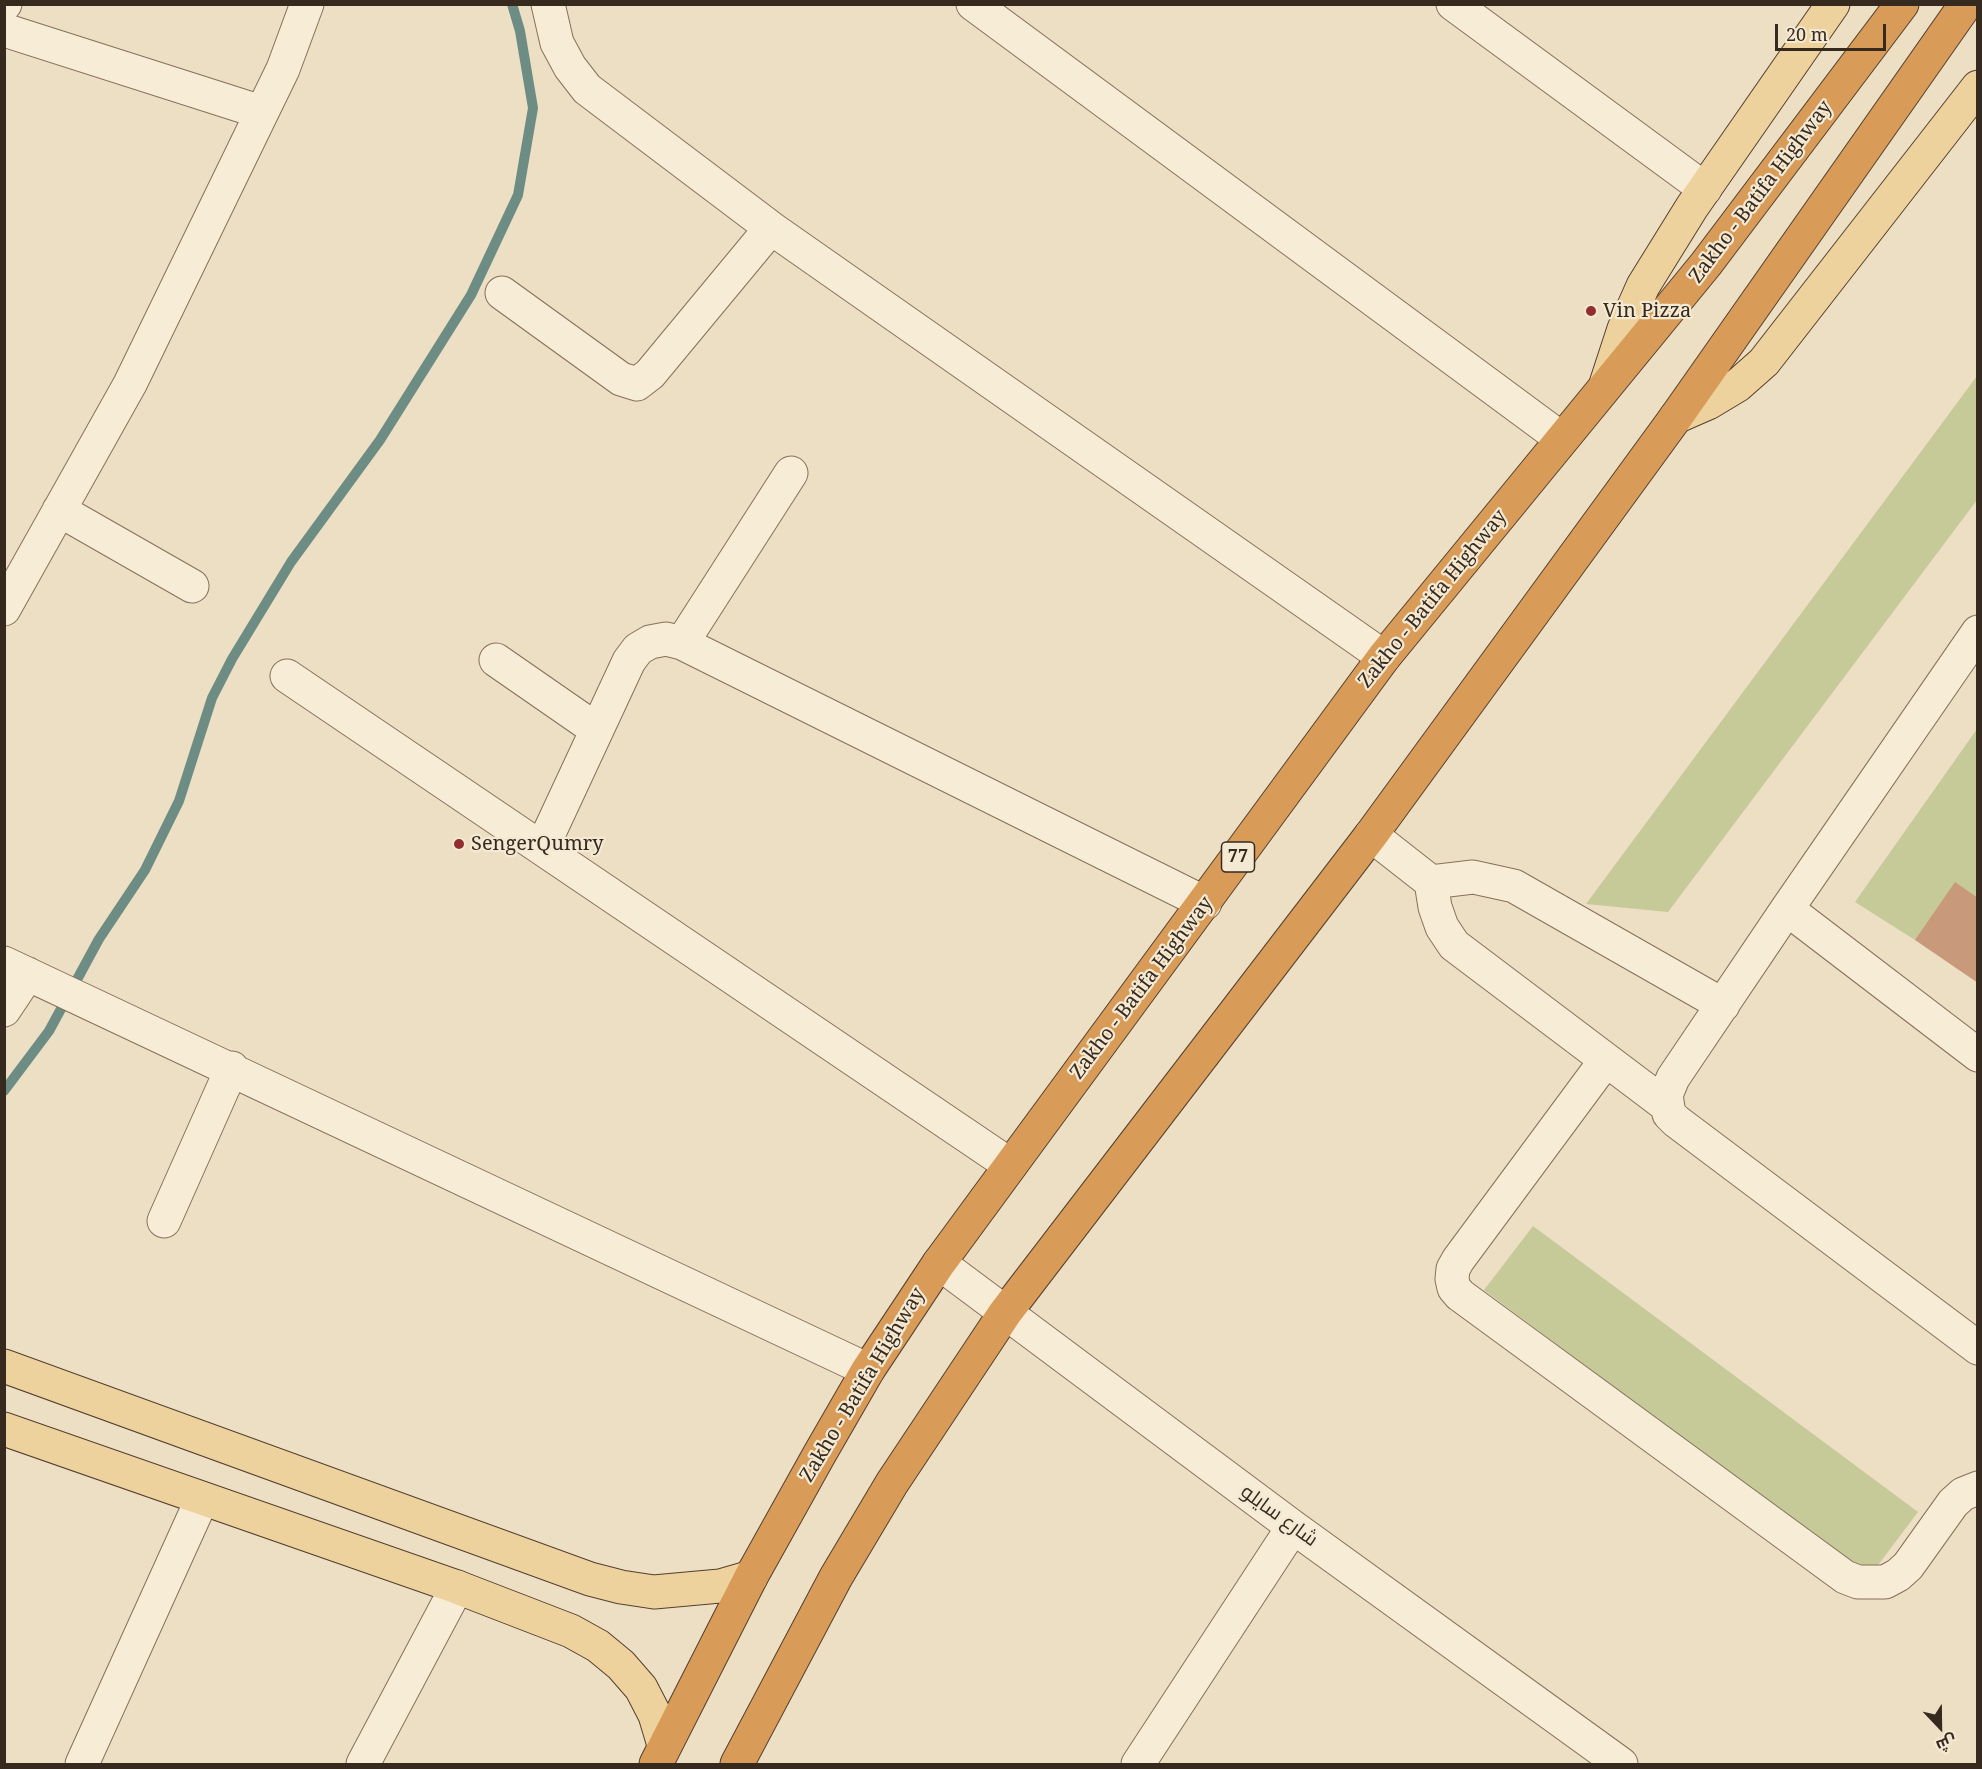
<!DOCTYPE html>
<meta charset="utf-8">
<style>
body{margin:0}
#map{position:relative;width:1982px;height:1769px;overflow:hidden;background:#ecdfc4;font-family:"Noto Serif",Cairo,serif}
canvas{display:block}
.frame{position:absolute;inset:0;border:6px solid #36291e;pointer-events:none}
.north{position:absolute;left:1910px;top:1697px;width:60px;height:60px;-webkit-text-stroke:4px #f4e9d3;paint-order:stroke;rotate:158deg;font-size:16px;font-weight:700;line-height:24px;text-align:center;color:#36291e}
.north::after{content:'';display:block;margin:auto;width:21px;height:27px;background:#36291e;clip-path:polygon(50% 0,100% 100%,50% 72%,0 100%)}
.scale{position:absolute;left:1775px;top:24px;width:111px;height:27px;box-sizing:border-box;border:3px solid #36291e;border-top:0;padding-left:8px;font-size:18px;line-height:21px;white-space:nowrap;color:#36291e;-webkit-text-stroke:4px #f4e9d3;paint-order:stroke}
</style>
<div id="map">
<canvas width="1982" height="1769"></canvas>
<div class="frame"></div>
<div class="north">ش</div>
<div class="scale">20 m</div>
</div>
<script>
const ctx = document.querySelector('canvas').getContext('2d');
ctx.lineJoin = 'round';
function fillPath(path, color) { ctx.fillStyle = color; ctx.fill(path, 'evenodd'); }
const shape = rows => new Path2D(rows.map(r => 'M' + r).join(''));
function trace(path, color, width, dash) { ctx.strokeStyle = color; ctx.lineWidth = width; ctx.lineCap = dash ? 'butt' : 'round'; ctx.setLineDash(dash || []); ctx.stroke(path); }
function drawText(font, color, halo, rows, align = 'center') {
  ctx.font = font + ' "Noto Serif",Cairo,serif'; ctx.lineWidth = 4.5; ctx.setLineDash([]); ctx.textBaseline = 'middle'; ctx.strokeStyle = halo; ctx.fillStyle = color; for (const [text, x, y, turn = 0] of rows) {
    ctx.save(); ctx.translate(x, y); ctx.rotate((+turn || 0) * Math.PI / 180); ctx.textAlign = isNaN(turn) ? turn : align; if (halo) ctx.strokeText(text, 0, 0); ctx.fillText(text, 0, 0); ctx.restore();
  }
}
fillPath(shape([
 [1977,376,1977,500,1668,912,1586,904],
 [1977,729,1977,898,1915,940,1855,902],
 [1533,1226,1918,1512,1869,1577,1484,1290]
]), '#c5ca98');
trace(shape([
 [4,1091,49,1031,99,939,145,870,179,801,212,698,232,659,291,562,380,440,471,295,518,195,533,108,520,31,512,4]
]), '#6d8d84', 10);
fillPath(shape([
 [1955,882,1978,898,1978,983,1915,940]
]), '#c8997b');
const minor = shape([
 [548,4,557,43,570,67,587,89,771,228,1384,657],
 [973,4,1562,439],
 [1453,4,1705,189],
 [4,5,5,4],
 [4,30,261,112],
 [502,293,621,379,637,384,650,374,771,228],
 [59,510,192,586],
 [4,609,130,384,283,69,307,4],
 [1978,632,1787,909,1673,1078,1666,1095,1669,1114,1676,1121,1978,1348],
 [682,643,791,473],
 [496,660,597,730],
 [287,676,1010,1165],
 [1371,835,1431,882,1435,907,1442,927,1454,945,1666,1105],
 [542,848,629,661,638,649,650,642,666,639,682,643,1205,903],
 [1431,882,1473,877,1514,886,1723,1005],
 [1787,909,1978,1055],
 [4,963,868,1370],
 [4,1010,28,974],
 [1606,1060,1458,1260,1453,1269,1452,1279,1454,1288,1460,1295,1845,1577,1858,1582,1885,1582,1898,1575,1908,1566,1953,1503,1963,1494,1978,1488],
 [164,1221,232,1068],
 [939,1263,1293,1527,1621,1764],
 [82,1764,202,1499],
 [363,1764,457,1587],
 [1138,1764,1293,1527]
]);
const major = shape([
 [1606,384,1624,329,1643,286,1692,207,1833,4],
 [1676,417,1708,403,1738,385,1764,362,1978,87],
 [4,1366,590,1579,621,1587,654,1592,720,1586,751,1577],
 [4,1429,457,1587,571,1631,598,1646,621,1665,641,1688,655,1715,664,1745]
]);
const highway = shape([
 [656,1764,751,1577,819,1455,868,1370,939,1263,1384,657,1706,264,1902,4],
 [737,1764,836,1577,892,1483,1005,1313,1371,835,1676,417,1966,4]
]);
trace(minor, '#86705b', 35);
trace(major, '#533f2f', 35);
trace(highway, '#533f2f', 35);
trace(minor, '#f7ecd6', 33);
trace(major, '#eed29d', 33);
trace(highway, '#d89b58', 33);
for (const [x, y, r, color] of [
 [1591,311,6,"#922e32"],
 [459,844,6,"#922e32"]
]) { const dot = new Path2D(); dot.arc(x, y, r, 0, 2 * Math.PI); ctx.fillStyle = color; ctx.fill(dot); trace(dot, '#f4e9d3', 2); }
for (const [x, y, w] of [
 [1238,857,33]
]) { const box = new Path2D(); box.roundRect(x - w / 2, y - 15, w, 30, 4.5); ctx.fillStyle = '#f4e9d3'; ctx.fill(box); trace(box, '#36291e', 1.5); }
drawText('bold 18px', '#36291e', null, [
 ["77",1238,857]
]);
drawText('20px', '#36291e', '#f4e9d3', [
 ["Zakho - Batifa Highway",1761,192,-53],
 ["Zakho - Batifa Highway",1433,599,-51],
 ["Zakho - Batifa Highway",1142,988,-53],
 ["Zakho - Batifa Highway",863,1385,-59],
 ["شارع سايلو",1279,1516,36]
]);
drawText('20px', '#36291e', '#f4e9d3', [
 ["Vin Pizza",1603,311],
 ["SengerQumry",471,844]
], 'left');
</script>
